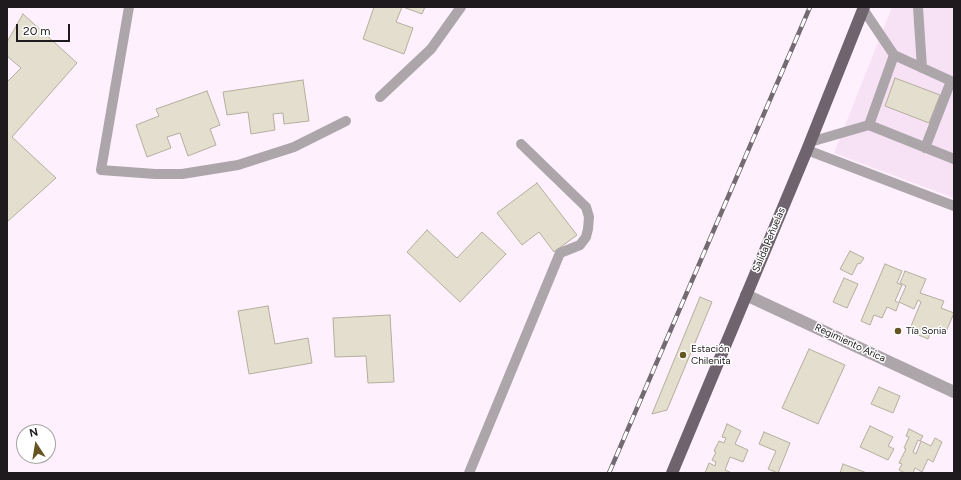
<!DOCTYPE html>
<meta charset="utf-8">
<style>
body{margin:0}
#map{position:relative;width:961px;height:480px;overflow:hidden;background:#fff0fe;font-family:Figtree,sans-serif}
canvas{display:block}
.frame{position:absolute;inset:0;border:8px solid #1f1a1e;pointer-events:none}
.north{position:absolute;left:16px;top:424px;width:40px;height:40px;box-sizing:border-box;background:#fff;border:1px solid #a5a3a5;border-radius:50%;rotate:348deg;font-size:11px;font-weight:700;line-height:16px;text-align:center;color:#1f1a1e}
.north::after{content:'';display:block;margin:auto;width:14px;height:18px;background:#655523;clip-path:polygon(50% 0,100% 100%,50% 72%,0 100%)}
.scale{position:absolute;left:16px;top:24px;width:54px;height:18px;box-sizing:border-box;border:2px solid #1f1a1e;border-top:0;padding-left:5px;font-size:12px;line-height:14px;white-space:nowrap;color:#1f1a1e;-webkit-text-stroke:3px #fff;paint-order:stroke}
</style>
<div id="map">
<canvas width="961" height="480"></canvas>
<div class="frame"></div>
<div class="north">N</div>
<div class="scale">20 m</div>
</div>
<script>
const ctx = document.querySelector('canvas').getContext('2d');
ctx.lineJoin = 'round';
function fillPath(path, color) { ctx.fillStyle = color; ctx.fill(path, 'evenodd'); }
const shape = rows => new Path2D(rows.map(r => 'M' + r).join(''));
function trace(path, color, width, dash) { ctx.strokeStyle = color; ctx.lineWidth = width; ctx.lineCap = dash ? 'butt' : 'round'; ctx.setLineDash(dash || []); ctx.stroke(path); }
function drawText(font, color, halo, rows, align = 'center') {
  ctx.font = font + ' Figtree,sans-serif'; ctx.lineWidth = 3; ctx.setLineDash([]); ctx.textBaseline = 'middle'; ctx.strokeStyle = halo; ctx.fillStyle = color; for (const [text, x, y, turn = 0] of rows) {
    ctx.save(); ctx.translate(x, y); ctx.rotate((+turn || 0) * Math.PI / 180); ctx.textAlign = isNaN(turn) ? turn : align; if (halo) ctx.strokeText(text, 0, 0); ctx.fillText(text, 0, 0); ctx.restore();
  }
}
fillPath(shape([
 [892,7,954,7,954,198,834,153]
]), '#f7e2f5');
const building = shape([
 [374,7,402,7,396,22,413,28,404,54,363,39,374,7],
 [403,7,425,7,422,14,403,7],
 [23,14,77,63,12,137,56,178,7,222,7,82,21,68,7,56,7,42,23,14],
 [895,78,940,95,929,123,885,106,895,78],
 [303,80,309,121,284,124,283,113,273,114,275,130,251,134,248,112,227,115,223,92,303,80],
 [207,91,220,125,210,129,216,145,188,156,180,133,167,137,171,148,147,157,136,125,159,116,156,109,207,91],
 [537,183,577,235,554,252,539,232,522,245,497,213,537,183],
 [427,230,457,258,482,232,506,254,460,302,407,252,427,230],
 [850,251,864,258,860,264,858,263,852,275,840,269,850,251],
 [885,264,902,271,897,283,902,285,895,301,899,303,896,311,887,307,882,318,874,315,870,325,861,321,885,264],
 [905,271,926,279,920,293,944,301,941,308,954,313,945,334,932,329,928,339,909,331,921,302,918,300,914,309,899,302,906,286,900,283,905,271],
 [844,278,858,284,847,308,833,302,844,278],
 [700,297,712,302,667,410,652,414,700,297],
 [268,306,275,344,308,338,312,363,249,374,238,311,268,306],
 [390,315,394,382,368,383,366,356,335,357,333,318,390,315],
 [809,349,845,365,818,424,782,408,809,349],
 [879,387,900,396,893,413,871,404,879,387],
 [727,424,741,431,735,444,748,450,743,462,730,457,725,470,732,473,705,473,709,463,715,466,716,462,712,460,716,452,714,451,719,441,724,443,726,438,722,437,727,424],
 [870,426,893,437,888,446,894,449,888,460,860,447,870,426],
 [909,429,923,436,920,441,918,440,913,452,916,454,921,441,931,446,935,438,942,442,933,462,928,459,922,472,915,468,913,473,905,473,899,470,902,464,899,463,906,449,904,448,909,437,906,436,909,429],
 [764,432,790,443,778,473,768,469,776,451,759,444,764,432],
 [843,464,867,473,840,473,843,464]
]);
fillPath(building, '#e3decd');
trace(building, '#b3ae9d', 1);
trace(shape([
 [129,7,101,170,155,174,182,174,238,165,294,147,346,121],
 [918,7,922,68],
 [863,9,894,55,951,81],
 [380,97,431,49,461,7],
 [869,125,954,159],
 [810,142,869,125,894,55],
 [925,148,951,81,954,82],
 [807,150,954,206],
 [469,473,560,253,580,245,586,237,588,229,589,217,586,207,521,144]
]), '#aca6ab', 10);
trace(shape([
 [746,295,954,392]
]), '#aca6ab', 12);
trace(shape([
 [672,473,807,150,864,7]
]), '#6f646e', 12);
const rail = shape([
 [609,473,810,7]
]);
trace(rail, '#736b72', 4.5);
trace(rail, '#fff', 3, [9]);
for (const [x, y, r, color] of [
 [898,331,4,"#655523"],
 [683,355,4,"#655523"]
]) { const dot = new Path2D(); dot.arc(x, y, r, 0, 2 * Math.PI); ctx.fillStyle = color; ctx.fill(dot); trace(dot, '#fff', 1.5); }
drawText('10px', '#1f1a1e', '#fff', [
 ["Salida Peñuelas",769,240,-67],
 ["Regimiento Arica",850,343,25]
]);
drawText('10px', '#1f1a1e', '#fff', [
 ["Tía Sonia",906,331],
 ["Estación",691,349],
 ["Chilenita",691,361]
], 'left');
</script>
